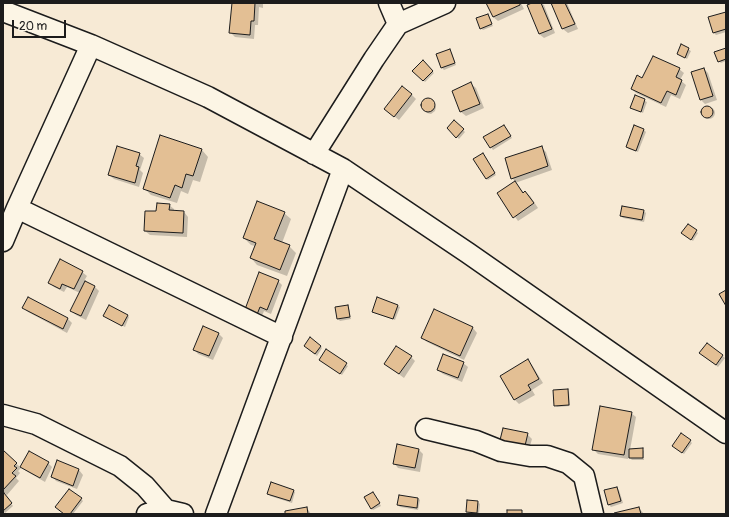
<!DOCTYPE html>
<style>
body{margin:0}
#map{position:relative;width:729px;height:517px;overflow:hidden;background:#f7ead5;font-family:Pangolin,sans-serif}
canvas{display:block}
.frame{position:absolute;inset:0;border:4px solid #1c1c1c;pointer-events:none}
.scale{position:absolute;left:12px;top:20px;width:54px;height:18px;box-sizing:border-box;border:2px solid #1c1c1c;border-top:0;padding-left:5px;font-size:12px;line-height:14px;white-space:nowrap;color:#1c1c1c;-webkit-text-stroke:3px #fcf5e5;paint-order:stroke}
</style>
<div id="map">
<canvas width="729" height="517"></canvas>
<div class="frame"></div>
<div class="scale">20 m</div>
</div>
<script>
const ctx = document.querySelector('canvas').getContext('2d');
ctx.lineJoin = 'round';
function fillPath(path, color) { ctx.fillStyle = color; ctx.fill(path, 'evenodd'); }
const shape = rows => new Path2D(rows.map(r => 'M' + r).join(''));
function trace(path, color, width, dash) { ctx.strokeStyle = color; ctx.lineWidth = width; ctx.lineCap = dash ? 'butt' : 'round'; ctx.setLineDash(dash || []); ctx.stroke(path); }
fillPath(shape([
 [233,3,263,3,263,8,259,7,258,25,255,25,254,39,235,37,230,32],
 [487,3,521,3,524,9,498,21,493,17],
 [535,3,541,3,544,5,555,33,544,38,539,34],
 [552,3,567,3,578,29,568,33,563,29],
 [726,13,726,32,716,35,714,33,710,18],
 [487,15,493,26,483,30,481,28],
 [682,46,691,51,687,59,678,54],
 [726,49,726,61,721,63,719,61],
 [450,51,452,53,456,65,444,70,442,68],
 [423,62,434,73,425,82,414,71],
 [679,69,684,73,680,80,686,85,680,99,671,95,666,107,636,93,632,89,643,79],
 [704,69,708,73,717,100,705,104,700,99],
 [471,84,476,88,484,108,466,116,461,112,453,91],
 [411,94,416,99,399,120,390,113],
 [636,97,647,102,643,113,631,108],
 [426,100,430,100,436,107,435,111,431,114,427,113,422,108,423,102],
 '703 113a6 6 0 1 1 12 0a6 6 0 1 1-12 0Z',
 [454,121,465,132,459,139,448,128],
 [504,126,512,138,493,150,485,138],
 [644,130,646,132,638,152,629,149,627,147],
 [541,147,546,152,552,170,515,183,524,193,525,192,530,196,538,208,518,221,499,194,516,182,512,178],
 [202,150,208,157,200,182,193,180,188,194,181,191,177,203,151,195,144,188],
 [139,154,144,158,140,170,143,173,139,187,114,179,109,175],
 [483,154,496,175,488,180,486,178],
 [169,205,174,209,174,212,184,212,188,217,187,237,150,235,145,231,157,212],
 [623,207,644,211,646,213,644,222,623,218,621,216],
 [284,213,291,219,282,243,289,246,296,253,287,276,257,265,251,258,255,246,251,245,244,238],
 [688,225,698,233,693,241,684,235],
 [82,272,87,276,84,281,95,287,99,291,86,320,76,315,71,311,80,293,67,287,64,292,54,287,49,282],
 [278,281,282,285,271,314,264,311,260,321,245,312],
 [347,306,349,308,351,319,340,321,338,319],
 [398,306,400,307,395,320,375,313,373,311],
 [24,308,68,319,72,323,67,333,28,312],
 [435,310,473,328,477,333,464,360,427,342,422,338],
 [127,315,129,317,125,327,104,316],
 [218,333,223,338,213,360,198,354,194,349],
 [707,344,725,358,718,367,702,355],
 [320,346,322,348,317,356,307,348],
 [326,351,348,366,342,375,320,360],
 [411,357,415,361,404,378,385,364],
 [528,361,532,365,543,383,532,390,535,395,519,404,515,400,501,376],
 [463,363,468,367,462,382,443,374,438,370],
 [567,390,569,392,570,406,557,407,555,405],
 [631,413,636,417,630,450,642,449,644,451,644,460,632,460,629,457,628,459,598,454,593,449],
 [527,434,532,439,528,453,505,448],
 [690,441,692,443,684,454,676,448],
 [398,445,419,450,423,454,420,472,398,468,394,463],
 [3,451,21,468,18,471,20,473,16,478,19,481,7,495,3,492],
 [58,462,79,470,83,475,77,489,56,481,52,476],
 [48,463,52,467,45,482,26,471,21,467],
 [617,488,619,490,623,503,611,507,609,505,605,491],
 [293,490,295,492,292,503,270,496,269,494],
 [4,494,13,506,5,513,3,511],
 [375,495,381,506,373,510,371,508],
 [418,498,420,500,418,510,400,507,398,505],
 [81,499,83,501,73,514,65,514],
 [468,501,478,502,480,504,479,514,469,513,467,511],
 [307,508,311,514,286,514],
 [639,508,644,514,616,514]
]), '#0003');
const building = shape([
 [232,3,259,3,255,3,254,21,251,21,250,35,229,33,232,3],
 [486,3,520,3,520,5,493,17,486,3],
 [532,3,541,3,552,29,539,34,527,5,532,3],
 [551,3,565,3,575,24,562,29,551,3],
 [726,12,726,29,713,33,708,17,726,12],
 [488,14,492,24,480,29,476,18,488,14],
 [681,44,689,48,685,58,677,54,681,44],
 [726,48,726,59,718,62,714,52,726,48],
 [450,49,455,63,441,68,436,54,450,49],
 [653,56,680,68,676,77,682,80,676,95,667,91,661,103,631,89,637,75,642,78,653,56],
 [423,60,433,71,423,81,412,71,423,60],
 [704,68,713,96,700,100,691,72,704,68],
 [471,82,480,104,460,112,452,91,471,82],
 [402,86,412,94,394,117,384,109,402,86],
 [635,95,645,99,641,112,630,108,635,95],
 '421 105a7 7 0 1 1 14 0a7 7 0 1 1-14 0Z',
 '701 112a6 6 0 1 1 12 0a6 6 0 1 1-12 0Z',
 [454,120,464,129,456,138,447,128,454,120],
 [504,125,511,136,490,148,483,137,504,125],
 [634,125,644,129,636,151,626,147,634,125],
 [160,135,202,149,193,176,186,174,182,188,175,185,170,198,143,189,160,135],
 [117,146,140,153,136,166,139,167,135,183,108,175,117,146],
 [542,146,548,166,511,179,505,158,542,146],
 [483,153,495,173,486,179,473,159,483,153],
 [515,181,523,193,525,191,534,203,513,218,497,193,515,181],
 [257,201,285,212,274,239,290,245,280,270,250,258,256,243,243,238,257,201],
 [157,203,170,204,169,210,184,211,183,233,144,231,145,211,156,211,157,203],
 [622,206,644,210,642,220,620,216,622,206],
 [688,224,697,230,691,240,681,233,688,224],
 [60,259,83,271,74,289,62,284,60,289,48,283,60,259],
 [259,272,279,280,267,310,260,307,256,317,244,312,259,272],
 [85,281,95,286,81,316,70,311,85,281],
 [726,290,726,306,719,294,726,290],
 [28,297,68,318,63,329,22,308,28,297],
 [377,297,398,305,393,319,372,312,377,297],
 [109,305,128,315,122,326,103,316,109,305],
 [348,305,350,317,337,319,335,307,348,305],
 [434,309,473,327,460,356,421,338,434,309],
 [203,326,219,333,209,356,193,350,203,326],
 [310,337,321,346,315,354,304,346,310,337],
 [707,343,723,355,716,365,699,353,707,343],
 [396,346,412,356,399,374,384,364,396,346],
 [326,349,347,363,340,374,319,360,326,349],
 [443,354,464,362,458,378,437,370,443,354],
 [528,359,539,379,528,385,531,390,514,400,500,376,528,359],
 [568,389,569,405,554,406,553,390,568,389],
 [600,406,632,412,624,455,592,450,600,406],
 [503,428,528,433,524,450,499,444,503,428],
 [681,433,691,440,682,453,672,446,681,433],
 [397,444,419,449,415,468,393,464,397,444],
 [643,448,643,458,629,458,629,449,643,448],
 [3,450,17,463,14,466,17,468,12,473,16,476,3,490,3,450],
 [29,451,49,462,40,478,20,467,29,451],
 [57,460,79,469,73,486,51,477,57,460],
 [271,482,294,490,290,501,267,494,271,482],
 [617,487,621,501,608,505,604,490,617,487],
 [69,489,82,498,70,514,64,514,55,507,69,489],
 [373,492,380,503,371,509,364,497,373,492],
 [4,493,12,503,3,511,3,494,4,493],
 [399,495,418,498,417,508,397,505,399,495],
 [467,500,478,501,477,513,466,512,467,500],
 [307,507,308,514,285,514,285,511,307,507],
 [639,507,641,514,615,514,614,513,639,507],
 [507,510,522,510,522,514,507,514,507,510]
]);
fillPath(building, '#e3bf94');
trace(building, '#1c1c1c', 1);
const minor = shape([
 [3,11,91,45,208,97,343,169,468,253,726,433],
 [398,24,445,3],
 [314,154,374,59,398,24,389,3],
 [17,208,282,337],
 [3,241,17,208,91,45],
 [3,415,36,424,120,466,145,486,166,510],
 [426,429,476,441,501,451,530,456,547,456,568,463,584,476,593,514],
 [147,514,166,510,183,514],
 [216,514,343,169]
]);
trace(minor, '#1c1c1c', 23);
trace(minor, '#fcf5e5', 20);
</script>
